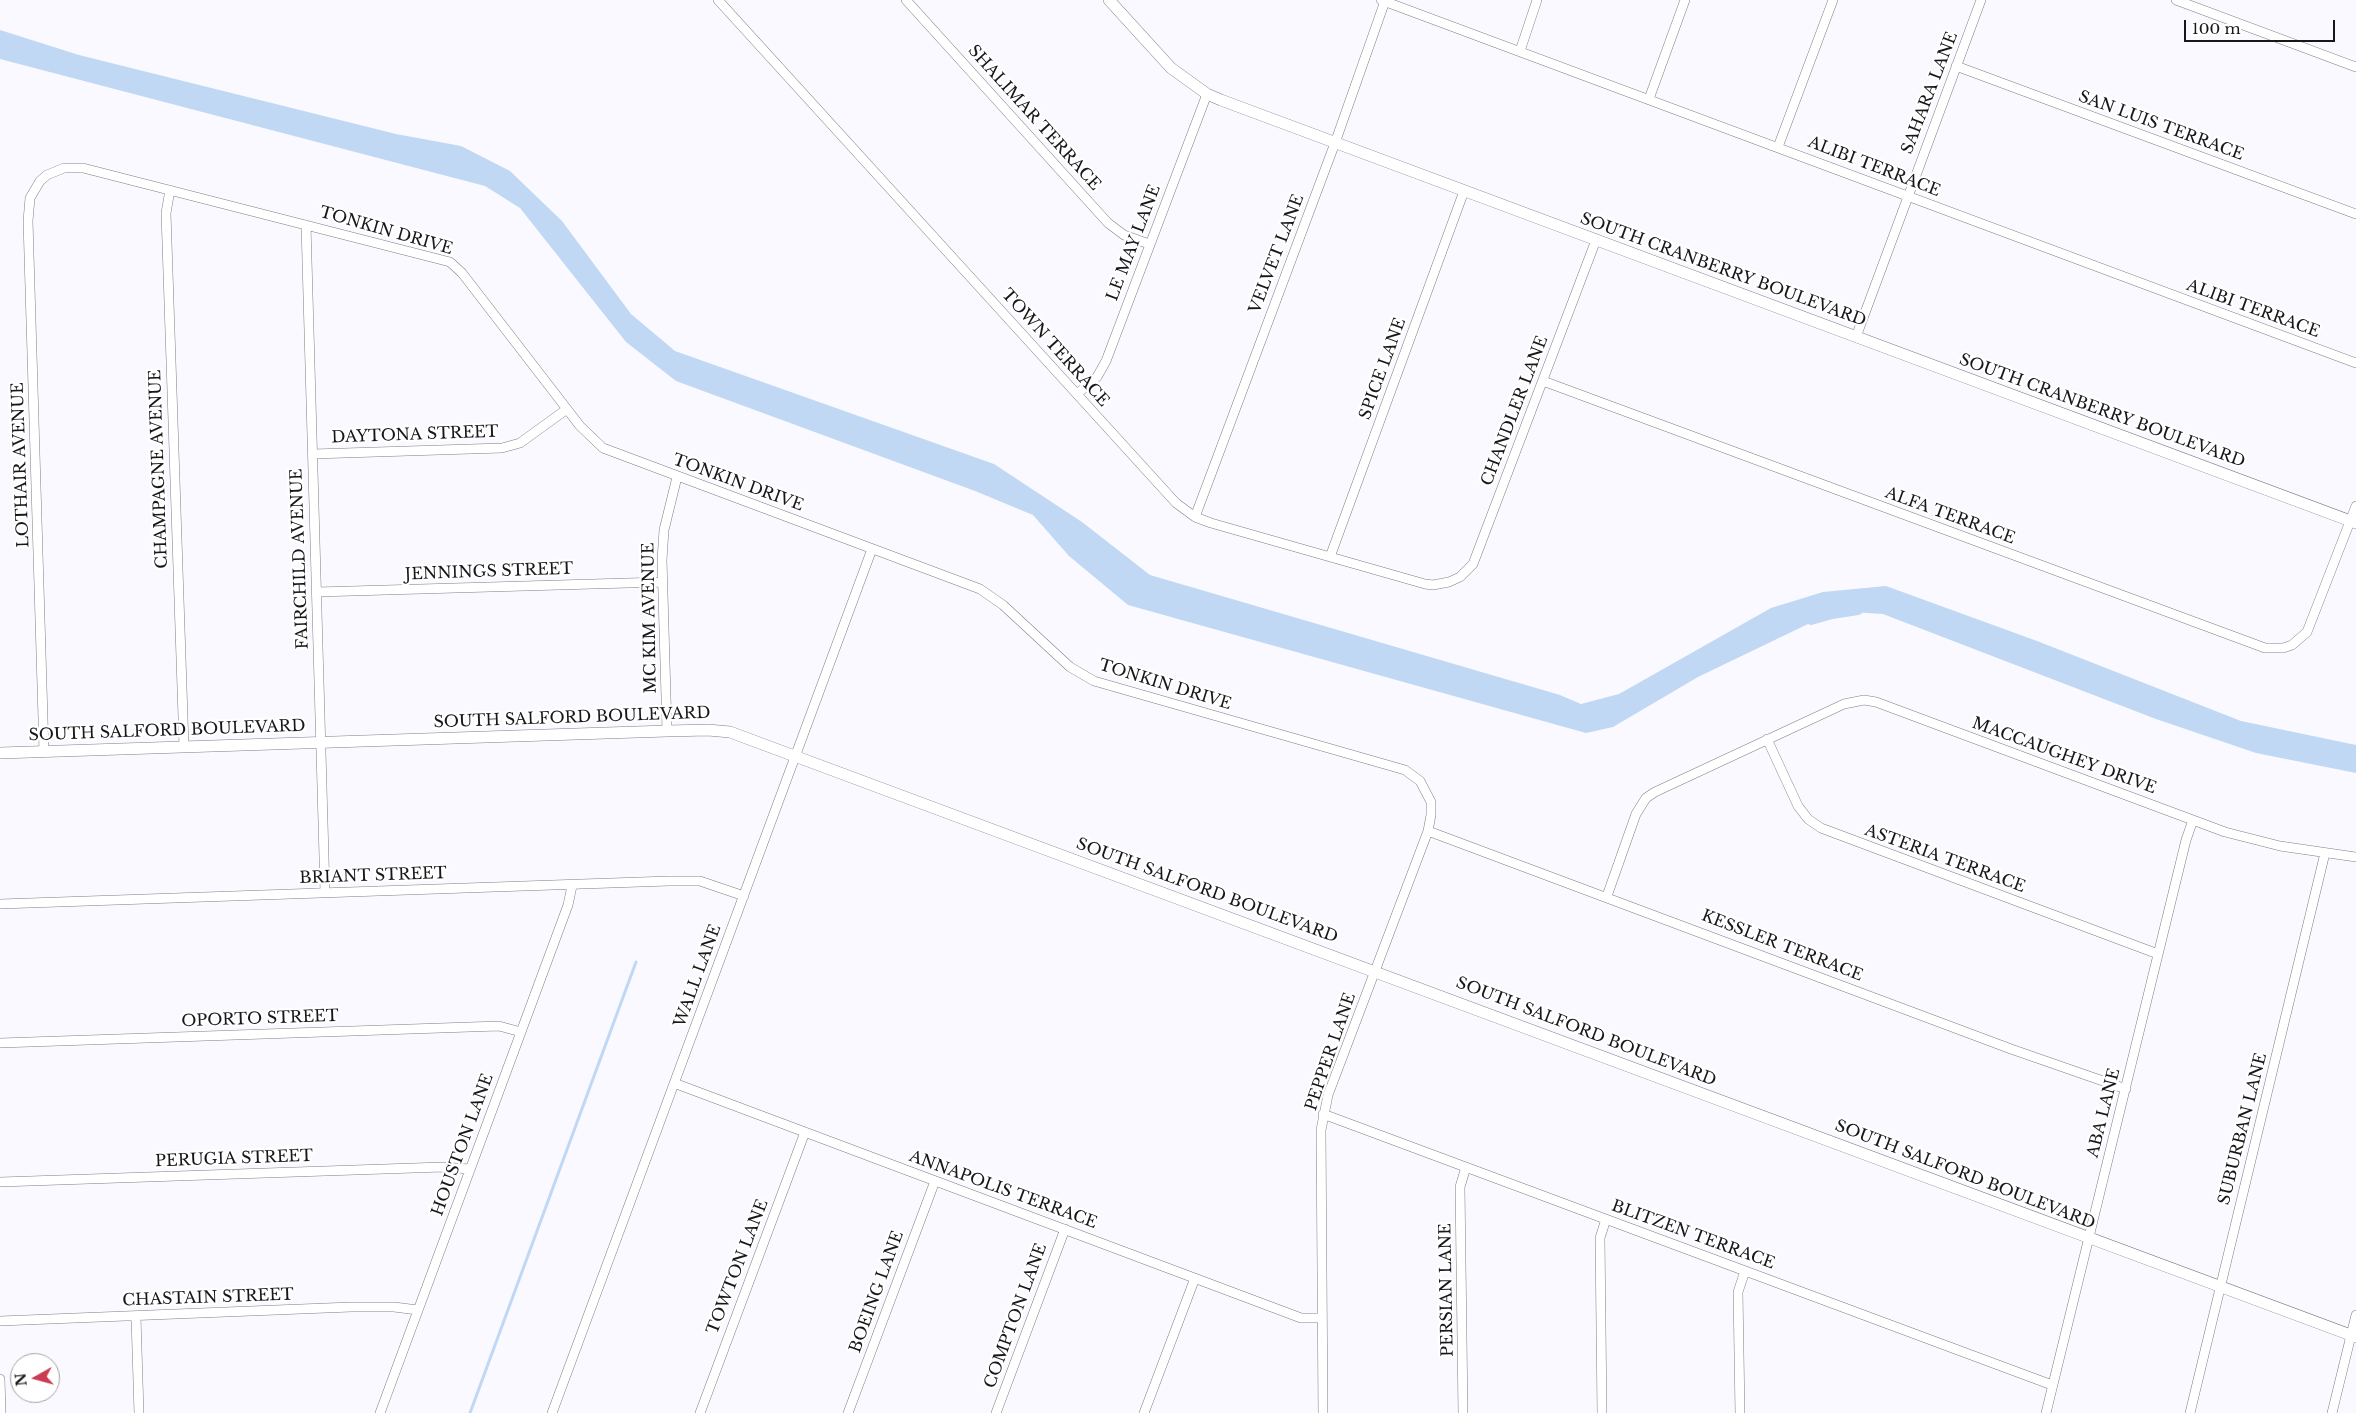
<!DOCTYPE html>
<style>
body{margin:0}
#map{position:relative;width:2356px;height:1413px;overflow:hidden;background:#faf9ff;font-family:"Libre Baskerville",serif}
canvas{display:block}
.north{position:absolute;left:10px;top:1353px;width:50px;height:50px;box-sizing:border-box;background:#fff;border:1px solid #a2a2a3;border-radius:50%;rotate:263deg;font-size:14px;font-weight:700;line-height:20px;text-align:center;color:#17171a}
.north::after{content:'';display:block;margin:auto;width:18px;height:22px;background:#cc3b51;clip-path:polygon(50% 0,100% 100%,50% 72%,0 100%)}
.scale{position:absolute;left:2184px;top:20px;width:151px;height:22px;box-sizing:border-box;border:2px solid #17171a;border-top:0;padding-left:6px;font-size:15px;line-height:18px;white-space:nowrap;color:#17171a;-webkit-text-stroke:4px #fff;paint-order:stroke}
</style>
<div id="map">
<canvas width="2356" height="1413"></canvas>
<div class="north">N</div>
<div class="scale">100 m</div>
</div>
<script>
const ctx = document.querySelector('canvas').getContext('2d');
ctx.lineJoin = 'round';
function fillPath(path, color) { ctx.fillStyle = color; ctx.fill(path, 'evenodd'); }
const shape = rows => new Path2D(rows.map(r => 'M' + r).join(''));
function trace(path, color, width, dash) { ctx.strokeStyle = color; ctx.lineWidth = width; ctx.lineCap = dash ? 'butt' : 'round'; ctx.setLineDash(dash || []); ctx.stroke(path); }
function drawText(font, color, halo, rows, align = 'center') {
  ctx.font = font + ' "Libre Baskerville",serif'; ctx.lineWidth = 4.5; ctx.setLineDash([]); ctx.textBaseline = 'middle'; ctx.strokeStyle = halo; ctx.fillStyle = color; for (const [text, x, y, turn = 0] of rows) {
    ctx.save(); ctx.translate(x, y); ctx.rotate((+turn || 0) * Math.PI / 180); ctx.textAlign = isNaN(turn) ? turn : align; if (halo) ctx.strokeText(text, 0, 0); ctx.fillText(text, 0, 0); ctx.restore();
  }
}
fillPath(shape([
 [0,30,79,55,396,134,461,146,510,171,562,221,631,314,675,351,994,464,1082,522,1150,575,1560,695,1581,704,1619,694,1771,608,1823,592,1886,586,2037,641,2241,721,2356,745,2356,773,2256,753,2156,719,1883,614,1835,611,1698,677,1613,727,1586,733,1128,605,1069,556,1033,515,975,491,676,381,626,342,520,208,485,186,0,59]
]), '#c0d8f3');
trace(shape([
 [470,1413,636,962]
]), '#c0d8f3', 3);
trace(shape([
 [1811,620,1832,614,1858,610]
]), '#c0d8f3', 10);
const minor = shape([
 [718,0,1176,503,1195,517,1211,523,1425,584,1433,585,1449,582,1460,577,1473,564,1596,240],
 [906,0,1108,223,1124,235,1149,244],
 [1381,0,2356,363],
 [2176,0,2356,67],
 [1520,51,1537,0],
 [1956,66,2356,214],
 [1649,99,1685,0],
 [1778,147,1833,0],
 [170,190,166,213,184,747],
 [306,225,325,892],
 [1856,337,1981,0],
 [1543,381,2265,648,2283,648,2292,645,2307,632,2356,506],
 [1077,394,1097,377,1106,361,1207,94],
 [313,454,502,448,520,443,567,409],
 [1195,517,1335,143,1385,1],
 [1330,557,1464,191],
 [317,592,662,582],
 [667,731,662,560,664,530,677,477],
 [1767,739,1798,806,1808,819,1821,828,2158,954],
 [44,752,28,221,30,198,40,181,47,175,64,168,83,168,450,262,462,273,580,426,603,448,980,589,1003,605,1070,667,1094,681,1405,770,1420,781,1431,802,1431,815,1428,831,1328,1095,1321,1130,1323,1413],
 [1428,831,2011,1049,2126,1089],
 [1607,896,1636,814,1646,798,1655,792,1844,704,1864,700,1876,702,2225,832,2280,846,2356,857],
 [0,904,669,881,700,881,744,896],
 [0,1043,499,1026,521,1032],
 [674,1083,1301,1318,1322,1318],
 [1323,1114,2052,1385],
 [0,1182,443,1167,470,1169],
 [136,1317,139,1413],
 [0,1321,351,1307,394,1307,418,1310],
 [0,1379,1,1413],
 [380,1413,568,905,572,886],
 [552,1413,872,549],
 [700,1413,805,1132],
 [848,1413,935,1181],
 [996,1413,1065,1229],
 [1144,1413,1195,1278],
 [1463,1413,1460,1187,1466,1167],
 [1602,1413,1600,1238,1606,1219],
 [1740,1413,1738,1292,1745,1271],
 [2046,1413,2186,840,2193,820],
 [2190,1413,2325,853],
 [2332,1413,2356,1315]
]);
const tertiary = shape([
 [1109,0,1171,68,1207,94,1221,100,2356,523],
 [0,753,667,731,708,730,730,732,2356,1337]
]);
trace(minor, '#807f86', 10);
trace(tertiary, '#807f86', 12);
trace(minor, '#fff', 9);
trace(tertiary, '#fff', 11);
drawText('16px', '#17171a', '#fff', [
 ["SAHARA LANE",1930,93,-69],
 ["SHALIMAR TERRACE",1034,118,48],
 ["SAN LUIS TERRACE",2161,126,20],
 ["ALIBI TERRACE",1874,167,21],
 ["TONKIN DRIVE",386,231,16],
 ["LE MAY LANE",1134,243,-69],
 ["VELVET LANE",1277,254,-69],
 ["SOUTH CRANBERRY BOULEVARD",1723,270,20],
 ["ALIBI TERRACE",2253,309,20],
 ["TOWN TERRACE",1055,348,48],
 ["SPICE LANE",1383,369,-70],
 ["CHANDLER LANE",1515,411,-69],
 ["SOUTH CRANBERRY BOULEVARD",2102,411,20],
 ["DAYTONA STREET",415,435,-2],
 ["LOTHAIR AVENUE",21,465,-92],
 ["CHAMPAGNE AVENUE",159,469,-92],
 ["TONKIN DRIVE",738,483,20],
 ["ALFA TERRACE",1950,516,20],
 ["FAIRCHILD AVENUE",300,559,-92],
 ["JENNINGS STREET",489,572,-2],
 ["MC KIM AVENUE",650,618,-91],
 ["TONKIN DRIVE",1165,685,17],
 ["SOUTH SALFORD BOULEVARD",572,718,-2],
 ["SOUTH SALFORD BOULEVARD",167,731,-2],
 ["MACCAUGHEY DRIVE",2064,756,20],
 ["ASTERIA TERRACE",1945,859,20],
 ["BRIANT STREET",373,876,-2],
 ["SOUTH SALFORD BOULEVARD",1207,891,20],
 ["KESSLER TERRACE",1782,946,21],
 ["WALL LANE",698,976,-70],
 ["OPORTO STREET",260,1019,-2],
 ["SOUTH SALFORD BOULEVARD",1586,1032,21],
 ["PEPPER LANE",1331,1052,-71],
 ["ABA LANE",2104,1113,-76],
 ["SUBURBAN LANE",2243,1129,-76],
 ["HOUSTON LANE",463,1145,-70],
 ["PERUGIA STREET",234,1159,-2],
 ["SOUTH SALFORD BOULEVARD",1965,1175,21],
 ["ANNAPOLIS TERRACE",1003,1190,20],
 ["BLITZEN TERRACE",1693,1235,20],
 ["TOWTON LANE",738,1267,-69],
 ["PERSIAN LANE",1447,1290,-91],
 ["BOEING LANE",877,1292,-70],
 ["CHASTAIN STREET",208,1298,-2],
 ["COMPTON LANE",1016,1316,-70]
]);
</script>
